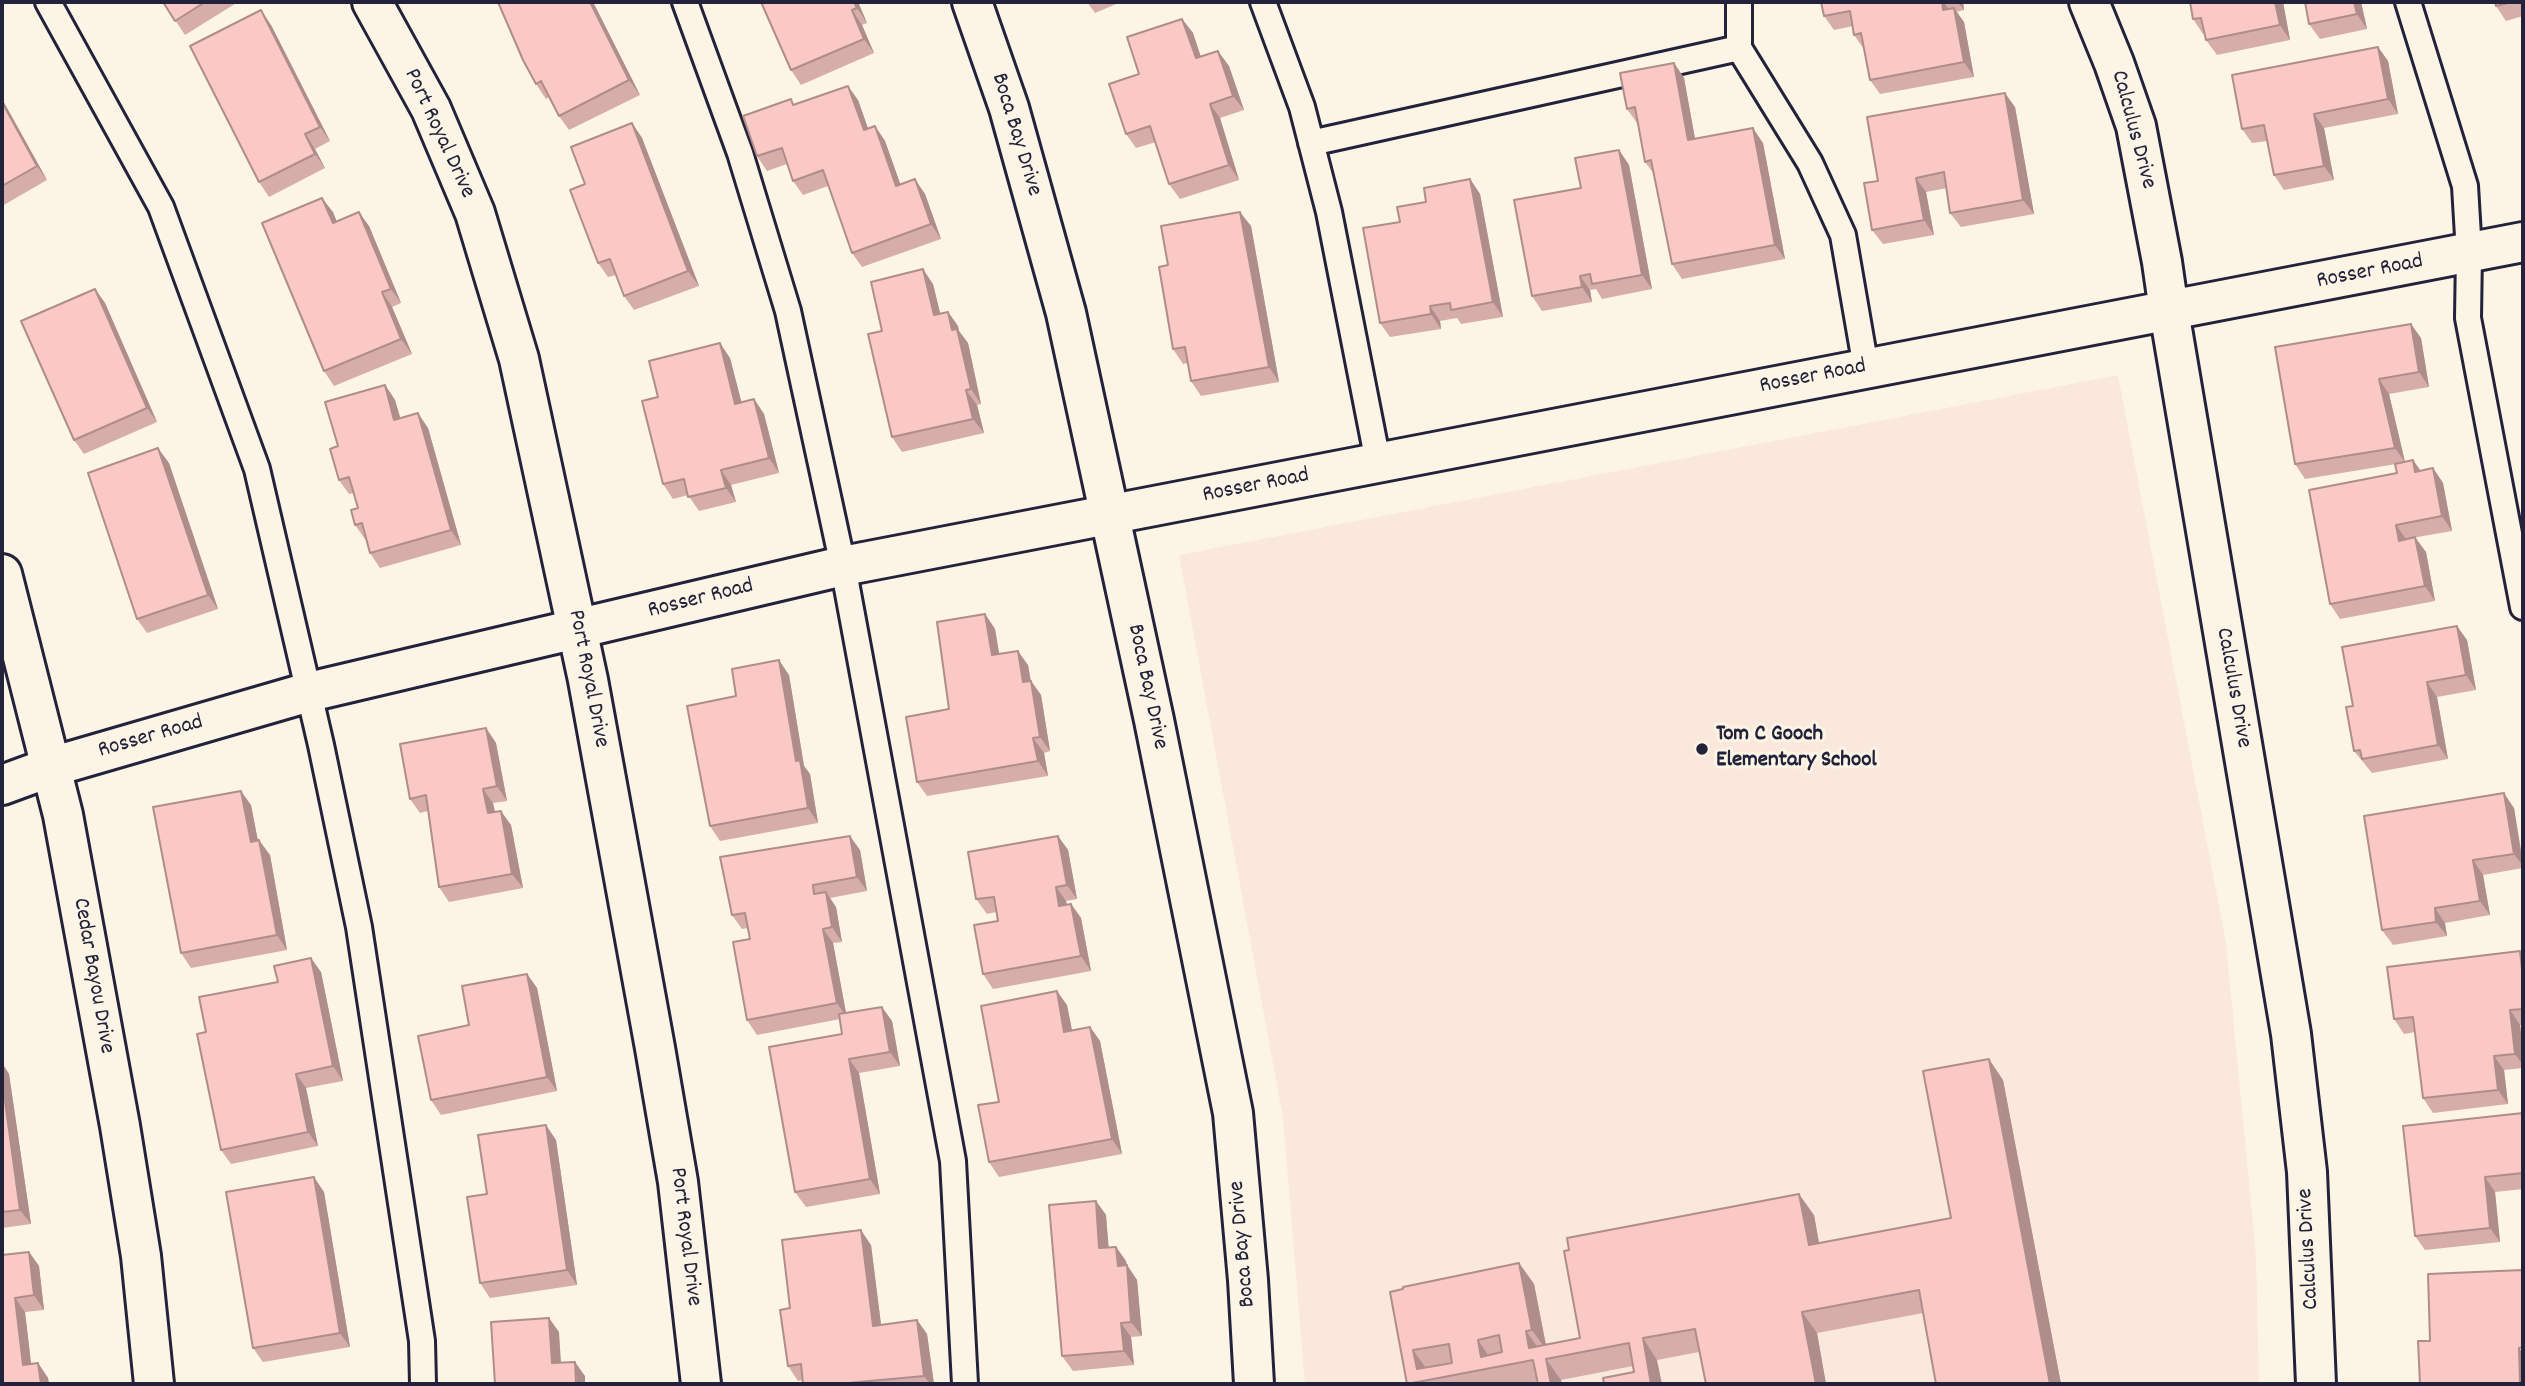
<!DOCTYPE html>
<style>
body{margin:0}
#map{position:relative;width:2525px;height:1386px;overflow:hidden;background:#fcf5e5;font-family:Dekko,sans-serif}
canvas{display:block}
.frame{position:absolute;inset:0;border:4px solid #22223b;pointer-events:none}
</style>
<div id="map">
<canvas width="2525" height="1386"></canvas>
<div class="frame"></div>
</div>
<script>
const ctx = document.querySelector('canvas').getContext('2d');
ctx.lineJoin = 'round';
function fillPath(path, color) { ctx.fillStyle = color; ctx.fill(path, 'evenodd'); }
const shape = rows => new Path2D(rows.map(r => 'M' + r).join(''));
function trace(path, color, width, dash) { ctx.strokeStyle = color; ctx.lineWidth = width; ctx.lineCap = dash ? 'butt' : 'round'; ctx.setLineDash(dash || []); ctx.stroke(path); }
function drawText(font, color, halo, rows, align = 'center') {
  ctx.font = font + ' Dekko,sans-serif'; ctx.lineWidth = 6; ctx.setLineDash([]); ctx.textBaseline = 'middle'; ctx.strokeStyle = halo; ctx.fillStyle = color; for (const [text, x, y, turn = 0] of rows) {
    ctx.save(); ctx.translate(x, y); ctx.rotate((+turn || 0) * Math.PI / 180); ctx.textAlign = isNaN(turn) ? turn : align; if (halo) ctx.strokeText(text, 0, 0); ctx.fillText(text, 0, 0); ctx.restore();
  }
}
fillPath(shape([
 [2118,375,2226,943,2256,1255,2259,1384,1305,1384,1283,1118,1179,555]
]), '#fbe8dc');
const lane = shape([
 [48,2,161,207,257,469,321,745,359,927,422,1341,423,1384],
 [685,2,740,153,788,311,843,566,953,1161,965,1384],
 [1263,2,1302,107,1329,212,1378,462],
 [2408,2,2465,186,2469,253,2468,318,2523,607],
 [1739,48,1810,163,1843,235,1866,368],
 [1311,143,1739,48,1739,2]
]);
const street = shape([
 [372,2,431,109,475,213,519,359,588,680,655,1048,678,1182,701,1384],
 [972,2,1009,108,1066,313,1154,720,1233,1113,1248,1280,1254,1384],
 [2169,311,2291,1034,2307,1172,2316,1384],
 [2,574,63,815,120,1126,141,1256,154,1384]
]);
const secondary = shape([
 [2089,2,2114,63,2136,126,2162,262,2169,311],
 [2,785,51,767,309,692,843,566,2523,242]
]);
trace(lane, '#22223b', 30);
trace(street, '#22223b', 44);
trace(secondary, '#22223b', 44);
trace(lane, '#fcf5e5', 24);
trace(street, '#fcf5e5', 38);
trace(secondary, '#fcf5e5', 38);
fillPath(shape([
 [163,2,238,2,185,35],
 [498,2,593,2,640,95,569,130,559,116,549,97,546,99,536,84],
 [761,2,858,2,867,23,862,25,874,53,801,85,791,70],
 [1087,2,1121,2,1095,13],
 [1821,2,1963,2,1964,10,1956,12,1964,22,1974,77,1880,94,1870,80,1864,49,1854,35,1853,26,1834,30,1824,16],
 [2283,2,2290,40,2217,55,2206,40,2205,34,2203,34,2193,19],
 [2305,2,2361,2,2367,29,2320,39,2309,24],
 [2495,2,2523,2,2523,16,2506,21,2496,6],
 [1182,19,1193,33,1201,57,1229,66,1244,110,1220,118,1239,180,1180,199,1169,184,1156,142,1136,148,1126,134,1139,74],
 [271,25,330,141,315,149,325,168,269,197,259,182],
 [2378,47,2388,61,2398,114,2324,128,2334,180,2284,190,2274,175,2267,141,2252,143,2242,129],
 [1674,63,1684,78,1695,139,1763,143,1785,259,1682,279,1672,264,1654,174,1645,162,1638,123,1637,123,1627,109],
 [2,99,47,180,2,206],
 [791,99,794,105,858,100,868,129,875,126,885,141,900,184,925,194,941,239,862,267,852,253,828,186,803,195,793,181,787,164,767,171,757,156],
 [2015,107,2034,214,1961,227,1950,213,1947,188,1926,192,1934,235,1883,244,1872,230,1878,181],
 [632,123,642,138,699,286,634,310,624,296,616,275,608,277,598,263,585,184],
 [1619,150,1629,165,1652,289,1602,299,1596,289,1590,290,1592,302,1542,311,1532,296,1581,188],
 [1470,179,1480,194,1503,317,1461,324,1457,318,1440,321,1441,329,1390,337,1380,323,1400,222,1426,202],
 [333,212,336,221,369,226,401,303,392,307,412,354,334,386,324,371],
 [1251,226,1279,382,1201,396,1191,381,1188,363,1183,364,1173,349],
 [933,284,940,313,948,312,958,326,959,331,968,343,981,404,977,405,984,433,902,452,892,437,882,331],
 [95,289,105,303,157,422,84,454,74,440],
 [2421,338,2429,387,2389,394,2405,462,2413,460,2421,471,2433,468,2443,483,2452,531,2406,539,2426,552,2435,601,2340,619,2330,604,2397,473,2396,464,2305,479,2295,464],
 [730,358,741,403,754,399,764,414,779,473,731,485,736,502,699,511,688,495,673,499,663,484,658,397],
 [385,385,395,400,400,418,428,428,461,545,380,568,370,553,366,539,365,539,355,525,358,508,354,493,349,494,339,480,338,446],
 [169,463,218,609,147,633,137,619],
 [985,614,995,629,999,654,1028,665,1031,681,1041,695,1050,751,1044,753,1048,776,927,796,917,782,949,709],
 [2467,640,2476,690,2437,697,2448,759,2372,773,2354,751,2353,706],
 [789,675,804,766,810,774,818,823,720,841,710,826,736,696],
 [486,728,496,743,507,801,493,803,495,812,511,825,523,888,449,902,439,887,428,811,420,813,410,799],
 [251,805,258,841,270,855,287,950,191,968,181,953],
 [2514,808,2523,861,2523,868,2483,875,2490,915,2445,923,2447,936,2393,945,2382,930],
 [1058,836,1068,850,1077,899,1066,901,1067,904,1071,904,1081,918,1091,971,993,989,983,974,998,921,996,912,987,914,976,899],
 [860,850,867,891,830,898,836,907,842,942,833,943,846,1013,892,1021,900,1066,859,1073,880,1194,806,1207,795,1192,842,1034,840,1019,757,1035,747,1020,750,939,748,928,742,929,732,915],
 [2520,951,2523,956,2523,1025,2520,1025,2523,1051,2523,1068,2504,1070,2508,1104,2433,1113,2423,1098,2415,1032,2404,1034,2394,1019],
 [321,972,343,1081,306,1088,318,1146,231,1164,221,1150,206,1032],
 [527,974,537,988,557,1091,441,1115,431,1100,469,1025],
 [1067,1005,1072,1030,1090,1027,1100,1041,1122,1154,999,1177,989,1162,999,1102],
 [2,1063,9,1074,31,1224,2,1228],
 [2003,1080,2061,1384,1936,1384,1923,1313,1817,1333,1826,1384,1706,1384,1699,1352,1657,1360,1634,1372,1633,1366,1561,1380,1530,1384,1407,1384,1390,1292,1519,1263,1534,1284,1546,1345,1580,1338,1814,1215,1819,1243,1951,1218],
 [2523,1113,2523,1189,2495,1192,2500,1242,2425,1250,2415,1236],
 [556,1140,577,1285,490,1298,480,1283,487,1194],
 [324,1192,350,1347,263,1362,253,1348],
 [1096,1201,1106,1215,1108,1248,1116,1247,1126,1261,1127,1265,1137,1280,1142,1336,1131,1337,1134,1365,1073,1371,1062,1356],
 [871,1245,881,1325,917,1320,927,1334,934,1384,803,1384,803,1380,798,1381,788,1366,790,1308],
 [29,1252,39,1266,44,1310,25,1312,31,1364,38,1363,48,1378,49,1384,2,1384,2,1255]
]), '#d7adaa');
fillPath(shape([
 [590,2,593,2,640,95,629,80],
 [854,2,858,2,867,23,857,8],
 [1942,2,1944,2,1951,13,1943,10],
 [1958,2,1963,2,1964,10],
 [2275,2,2283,2,2290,40,2280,25],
 [2354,2,2361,2,2367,29,2357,14],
 [1954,8,1964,22,1974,77,1964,62],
 [261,10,271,25,330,141,320,127],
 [852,10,862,25,874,53,864,39],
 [1182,19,1193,33,1206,73,1196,58],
 [2378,47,2388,61,2398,114,2388,99],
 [1218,51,1229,66,1244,110,1233,96],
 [1674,63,1684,78,1698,155,1688,140],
 [848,86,858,100,874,145,864,130],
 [2005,93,2015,107,2034,214,2023,200],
 [2,99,47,180,37,166,2,102],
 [1210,104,1220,118,1239,180,1229,165],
 [2314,114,2324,128,2334,180,2324,166],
 [632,123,642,138,699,286,688,271],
 [875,126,885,141,906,200,896,186],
 [1753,128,1763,143,1785,259,1775,245],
 [305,134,315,149,325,168,315,154],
 [1619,150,1629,165,1652,289,1642,275],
 [1916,178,1926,192,1934,235,1924,220],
 [915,179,925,194,941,239,931,224],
 [1470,179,1480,194,1503,317,1493,302],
 [322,198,333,212,343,237,333,223],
 [359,212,369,226,401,303,391,289],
 [1240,212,1251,226,1279,382,1269,367],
 [923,269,933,284,944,329,934,315],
 [1580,276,1590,290,1592,302,1582,287],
 [95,289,105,303,157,422,147,408],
 [382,292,392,307,412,354,401,339],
 [1430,306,1440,321,1441,329,1431,314],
 [948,312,958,326,959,331,968,343,981,404,971,389,952,330],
 [2411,324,2421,338,2429,387,2419,372],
 [720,343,730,358,746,419,735,404],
 [2379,379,2389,394,2405,462,2395,448],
 [385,385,395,400,405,434,394,420],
 [966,390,977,405,984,433,973,419],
 [754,399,764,414,779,473,769,458],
 [418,413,428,428,461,545,451,530],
 [158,448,169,463,218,609,208,595],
 [2413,460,2423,475,2415,472],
 [2433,468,2443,483,2452,531,2442,516],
 [721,470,731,485,736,502,726,488],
 [2396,525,2406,539,2399,541],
 [2415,537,2426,552,2435,601,2425,586],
 [985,614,995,629,1002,670,992,655],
 [2457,626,2467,640,2476,690,2466,675],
 [1018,651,1028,665,1033,696,1023,682],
 [779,660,789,675,804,766,810,774,818,823,808,808,796,761],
 [1031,681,1041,695,1050,751,1040,737],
 [2427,682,2437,697,2448,759,2438,745],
 [486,728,496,743,507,801,497,786],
 [1033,738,1044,753,1048,776,1038,761],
 [483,789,493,803,498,828,488,813],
 [241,791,251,805,261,857,251,842],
 [2504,793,2514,808,2523,866,2514,854],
 [501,811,511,825,523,888,512,874],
 [850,836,860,850,867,891,857,877],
 [1058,836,1068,850,1077,899,1067,885],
 [259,840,270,855,287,950,277,935],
 [2473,860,2483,875,2490,915,2480,901],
 [1056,887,1066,901,1069,920,1059,906],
 [826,892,836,907,842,942,832,927],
 [1071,904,1081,918,1091,971,1081,956],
 [2435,908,2445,923,2447,936,2436,922],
 [823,929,833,943,847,1018,837,1003],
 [2520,951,2523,956,2523,979],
 [311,958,321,972,343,1081,333,1066],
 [527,974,537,988,557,1091,547,1077],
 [1057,991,1067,1005,1075,1046,1064,1032],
 [882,1007,892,1021,900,1066,890,1052],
 [2510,1010,2520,1025,2523,1051,2523,1065,2515,1054],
 [1090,1027,1100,1041,1122,1154,1112,1139],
 [2494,1056,2504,1070,2508,1104,2498,1090],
 [849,1059,859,1073,880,1194,870,1179],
 [1989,1059,2003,1080,2061,1384,2050,1384],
 [2,1063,9,1074,31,1224,20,1210,2,1079],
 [296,1074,306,1088,318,1146,308,1132],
 [546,1125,556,1140,577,1285,567,1270],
 [314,1177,324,1192,350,1347,340,1333],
 [2485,1177,2495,1192,2500,1242,2490,1228],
 [1799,1194,1814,1215,1823,1266,1809,1245],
 [1096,1201,1106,1215,1110,1263,1099,1248],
 [861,1230,871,1245,883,1340,873,1326],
 [1116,1247,1126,1261,1128,1280,1118,1266],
 [29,1252,39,1266,44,1310,34,1295],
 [1519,1263,1534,1284,1547,1351,1532,1330],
 [1127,1265,1137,1280,1142,1336,1131,1322],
 [15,1298,25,1312,33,1380,23,1365],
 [1802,1312,1817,1333,1826,1384,1816,1384],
 [549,1318,559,1332,562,1378,552,1363],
 [917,1320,927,1334,934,1384,930,1384,924,1376],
 [1121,1323,1131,1337,1134,1365,1124,1351],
 [1526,1331,1541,1352,1529,1348],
 [1643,1338,1657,1360,1662,1384,1651,1384],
 [1478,1340,1492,1361,1481,1357],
 [2519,1348,2523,1353,2523,1384,2520,1384],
 [1413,1350,1428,1371,1417,1369],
 [1546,1359,1561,1380,1562,1384,1551,1384],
 [575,1362,585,1376,585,1384,577,1384],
 [38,1363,48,1378,49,1384,41,1384]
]), '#af8d8b');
const building = shape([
 [163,2,205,2,175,21,163,2],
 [498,2,590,2,629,80,559,116,541,81,536,84,523,60,498,2],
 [761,2,854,2,857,8,852,10,864,39,791,70,761,2],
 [1821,2,1942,2,1943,10,1954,8,1964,62,1870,80,1861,33,1854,35,1850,11,1824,16,1821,2],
 [2190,2,2275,2,2280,25,2206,40,2201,18,2193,19,2190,2],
 [2305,2,2354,2,2357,14,2309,24,2305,2],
 [2495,2,2512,2,2496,6,2495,2],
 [261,10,320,127,305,134,315,154,259,182,190,46,261,10],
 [1182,19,1196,58,1218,51,1233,96,1210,104,1229,165,1169,184,1150,126,1126,134,1109,84,1139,74,1127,37,1182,19],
 [2378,47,2388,99,2314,114,2324,166,2274,175,2264,125,2242,129,2232,75,2378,47],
 [1674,63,1688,140,1753,128,1775,245,1672,264,1651,160,1645,162,1635,107,1627,109,1620,73,1674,63],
 [848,86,864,130,875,126,896,186,915,179,931,224,852,253,823,170,793,181,782,148,757,156,743,116,791,99,793,105,848,86],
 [2005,93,2023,200,1950,213,1944,172,1916,178,1924,220,1872,230,1864,183,1878,181,1867,117,2005,93],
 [2,102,37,166,2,186,2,102],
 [632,123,688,271,624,296,610,259,598,263,570,190,585,184,571,147,632,123],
 [1619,150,1642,275,1592,284,1590,274,1580,276,1582,287,1532,296,1514,200,1581,188,1575,158,1619,150],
 [1470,179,1493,302,1451,310,1450,303,1430,306,1431,314,1380,323,1363,228,1400,222,1397,207,1426,202,1424,188,1470,179],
 [322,198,333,223,359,212,391,289,382,292,401,339,324,371,262,223,322,198],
 [1240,212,1269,367,1191,381,1185,347,1173,349,1159,267,1168,265,1161,226,1240,212],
 [923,269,934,315,948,312,952,330,957,329,971,389,966,390,973,419,892,437,868,334,882,331,871,282,923,269],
 [95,289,147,408,74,440,21,321,95,289],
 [2411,324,2419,372,2379,379,2395,448,2295,464,2275,347,2411,324],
 [720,343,735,404,754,399,769,458,721,470,726,488,688,497,684,479,663,484,642,401,658,397,649,361,720,343],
 [385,385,394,420,418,413,451,530,370,553,362,523,355,525,351,510,358,508,349,477,339,480,330,449,338,446,325,402,385,385],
 [158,448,208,595,137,619,88,473,158,448],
 [2413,460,2415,472,2433,468,2442,516,2396,525,2399,541,2415,537,2425,586,2330,604,2309,490,2397,473,2395,464,2413,460],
 [985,614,992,655,1018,651,1023,682,1031,681,1040,737,1033,738,1038,761,917,782,906,717,949,709,937,622,985,614],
 [2457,626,2466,675,2427,682,2438,745,2362,759,2360,750,2354,751,2346,707,2353,706,2342,647,2457,626],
 [779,660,796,761,800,760,808,808,710,826,687,706,736,696,732,669,779,660],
 [486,728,497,786,483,789,488,813,501,811,512,874,439,887,426,795,410,799,400,744,486,728],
 [241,791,251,842,259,840,277,935,181,953,153,807,241,791],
 [2504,793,2514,854,2473,860,2480,901,2435,908,2436,922,2382,930,2364,816,2504,793],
 [850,836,857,877,813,885,814,894,826,892,832,927,823,929,837,1003,747,1020,733,942,750,939,745,913,732,915,720,857,850,836],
 [1058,836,1067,885,1056,887,1059,906,1071,904,1081,956,983,974,974,925,998,921,994,897,976,899,968,852,1058,836],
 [2520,951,2523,979,2523,1009,2510,1010,2515,1054,2494,1056,2498,1090,2423,1098,2413,1017,2394,1019,2387,967,2520,951],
 [311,958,333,1066,296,1074,308,1132,221,1150,197,1034,206,1032,199,997,278,982,274,966,311,958],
 [527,974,547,1077,431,1100,418,1036,469,1025,462,986,527,974],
 [1057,991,1064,1032,1090,1027,1112,1139,989,1162,978,1105,999,1102,981,1006,1057,991],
 [882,1007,890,1052,849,1059,870,1179,795,1192,769,1047,842,1034,839,1014,882,1007],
 [1989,1059,2050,1384,1936,1384,1919,1290,1802,1312,1816,1384,1706,1384,1695,1329,1643,1338,1651,1384,1604,1384,1603,1378,1634,1372,1629,1343,1546,1359,1551,1384,1538,1384,1533,1360,1407,1384,1390,1292,1403,1289,1403,1287,1519,1263,1532,1330,1526,1331,1529,1348,1580,1338,1564,1251,1569,1250,1567,1238,1799,1194,1809,1245,1951,1218,1923,1071,1989,1059],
 [1499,1335,1502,1352,1481,1357,1478,1340,1499,1335],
 [1449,1344,1452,1363,1417,1369,1413,1350,1449,1344],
 [2,1079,20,1210,2,1212,2,1079],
 [2523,1113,2523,1173,2485,1177,2490,1228,2415,1236,2403,1126,2523,1113],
 [546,1125,567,1270,480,1283,467,1197,487,1194,478,1135,546,1125],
 [314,1177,340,1333,253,1348,226,1192,314,1177],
 [1096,1201,1099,1248,1116,1247,1118,1266,1127,1265,1131,1322,1121,1323,1124,1351,1062,1356,1049,1205,1096,1201],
 [861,1230,873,1326,917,1320,924,1376,837,1384,803,1384,801,1364,788,1366,780,1310,790,1308,782,1240,861,1230],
 [29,1252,34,1295,15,1298,23,1365,38,1363,41,1384,2,1384,2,1255,29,1252],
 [2523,1270,2523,1347,2519,1348,2520,1384,2420,1384,2418,1341,2430,1341,2428,1274,2523,1270],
 [549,1318,552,1363,575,1362,576,1383,583,1383,583,1384,495,1384,491,1322,549,1318]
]);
fillPath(building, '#fac9c6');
trace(building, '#af8d8b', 2);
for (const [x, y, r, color] of [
 [1702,749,7,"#22223b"]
]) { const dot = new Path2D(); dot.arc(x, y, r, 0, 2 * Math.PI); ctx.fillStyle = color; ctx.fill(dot); trace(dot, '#fcf5e5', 2.5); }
drawText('23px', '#22223b', '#fcf5e5', [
 ["Calculus Drive",2132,130,75],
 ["Port Royal Drive",438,134,65],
 ["Boca Bay Drive",1015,135,73],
 ["Rosser Road",2370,273,-11],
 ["Rosser Road",1813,378,-11],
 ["Rosser Road",1256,487,-11],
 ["Rosser Road",701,600,-14],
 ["Port Royal Drive",587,679,79],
 ["Boca Bay Drive",1146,687,78],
 ["Calculus Drive",2232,688,80],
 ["Rosser Road",151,738,-16],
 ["Cedar Bayou Drive",92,976,80],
 ["Port Royal Drive",684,1237,83],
 ["Boca Bay Drive",1244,1244,-95],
 ["Calculus Drive",2310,1249,-93]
]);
drawText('bold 23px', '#22223b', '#fcf5e5', [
 ["Tom C Gooch",1716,736],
 ["Elementary School",1716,762]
], 'left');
</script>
